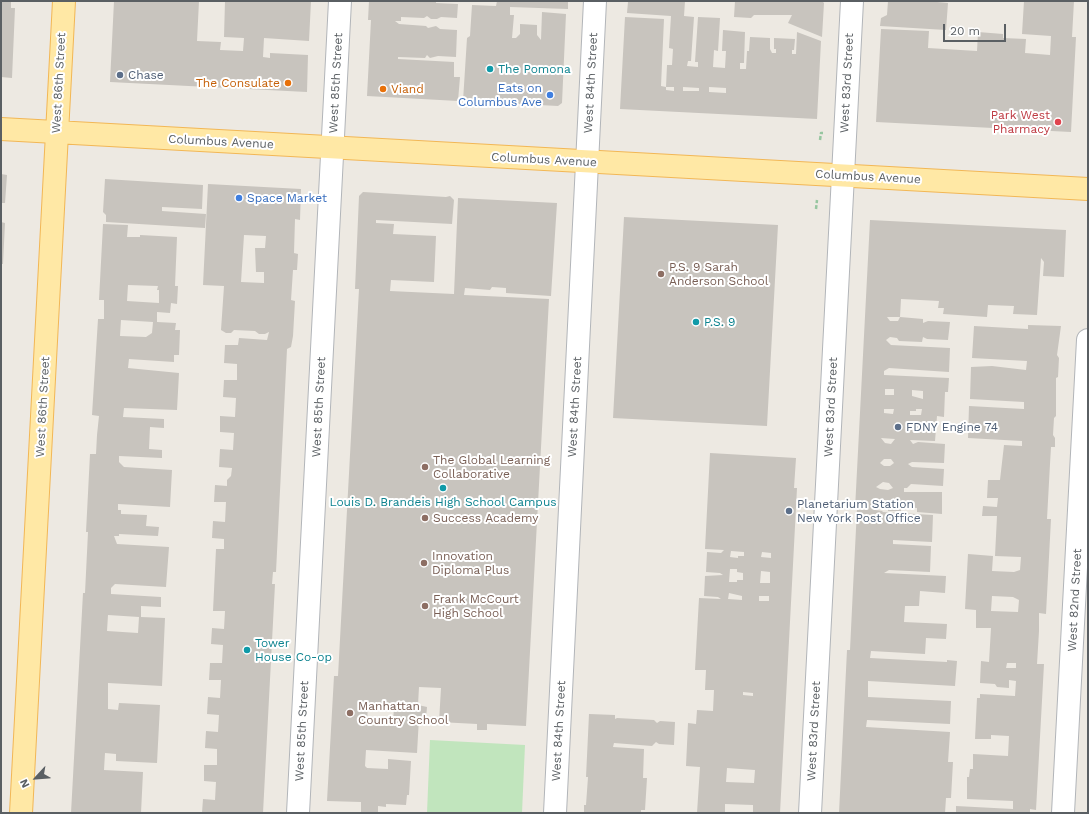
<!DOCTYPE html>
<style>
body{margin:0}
#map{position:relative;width:1089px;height:814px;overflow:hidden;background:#ede9e2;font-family:"Work Sans",sans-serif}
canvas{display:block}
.frame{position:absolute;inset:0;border:2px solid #5a5f63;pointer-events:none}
.north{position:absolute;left:16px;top:758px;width:40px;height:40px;-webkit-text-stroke:3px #fff;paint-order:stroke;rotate:244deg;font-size:11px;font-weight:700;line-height:16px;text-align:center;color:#5a5f63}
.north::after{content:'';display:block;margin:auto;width:14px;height:18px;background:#5a5f63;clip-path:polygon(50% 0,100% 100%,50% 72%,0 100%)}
.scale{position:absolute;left:943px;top:24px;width:63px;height:18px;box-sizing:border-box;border:2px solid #5a5f63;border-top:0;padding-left:5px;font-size:12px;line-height:14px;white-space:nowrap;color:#5a5f63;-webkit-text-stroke:3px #fff;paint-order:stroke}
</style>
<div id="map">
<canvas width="1089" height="814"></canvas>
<div class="frame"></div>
<div class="north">N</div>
<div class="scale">20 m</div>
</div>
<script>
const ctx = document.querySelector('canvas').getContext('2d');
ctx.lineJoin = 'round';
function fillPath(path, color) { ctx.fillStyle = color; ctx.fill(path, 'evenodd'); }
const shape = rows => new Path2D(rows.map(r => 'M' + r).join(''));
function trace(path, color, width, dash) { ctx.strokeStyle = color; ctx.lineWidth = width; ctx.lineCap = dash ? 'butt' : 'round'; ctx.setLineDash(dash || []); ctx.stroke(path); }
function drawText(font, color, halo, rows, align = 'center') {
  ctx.font = font + ' "Work Sans",sans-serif'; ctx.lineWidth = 4; ctx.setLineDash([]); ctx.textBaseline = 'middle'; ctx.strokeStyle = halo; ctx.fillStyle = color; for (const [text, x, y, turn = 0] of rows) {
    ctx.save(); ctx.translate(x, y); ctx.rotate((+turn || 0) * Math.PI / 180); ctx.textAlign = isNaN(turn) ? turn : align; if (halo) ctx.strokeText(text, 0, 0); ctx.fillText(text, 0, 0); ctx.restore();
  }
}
fillPath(shape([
 [430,740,525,745,522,813,427,813]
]), '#c1e5bd');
fillPath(shape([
 [1,1,11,1,11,8,15,8,12,78,1,77],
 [114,1,199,1,197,41,221,42,220,50,243,51,244,38,224,37,225,1,311,1,309,41,264,38,263,57,270,58,270,53,308,55,307,92,110,82],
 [369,1,436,1,436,3,458,4,457,18,441,17,437,19,431,19,427,16,424,18,401,17,401,21,395,21,399,24,426,26,428,28,436,26,440,29,457,30,456,57,438,56,430,58,427,55,425,58,398,57,398,59,454,62,454,77,460,77,458,101,367,96,371,20,368,20],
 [497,1,568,2,568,9,510,7,510,15,514,15,512,38,516,38,520,34,520,24,537,25,537,35,541,40,542,12,566,14,562,103,558,106,463,101,467,38,470,36,472,5,496,6],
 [685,1,684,16,694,17,691,61,688,61,687,66,698,67,698,62,695,62,698,17,720,18,718,51,714,50,713,67,725,68,726,51,722,51,723,30,745,32,744,63,740,63,740,69,746,69,747,51,749,51,750,37,770,38,770,49,772,53,776,53,776,49,774,49,774,38,795,39,794,50,792,50,792,54,796,54,797,32,821,41,817,119,620,109,625,17,664,19,661,86,666,87,666,90,674,91,674,87,666,87,667,65,672,65,673,49,669,48,671,16,627,13,628,2],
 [683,87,699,88,699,91,683,91],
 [709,87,726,88,726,93,709,92],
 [735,1,822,1,824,3,822,37,788,23,792,15,754,15,751,18,734,17],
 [888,1,937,1,937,2,948,3,946,30,880,26,881,18,887,15],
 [1024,1,1074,1,1072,37,1076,37,1071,132,876,122,881,29,929,31,928,48,977,51,978,32,1003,34,1003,38,1026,39,1025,53,1050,55,1051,36,1022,34],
 [1,174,7,175,5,203,1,203],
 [105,179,203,185,202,209,162,207,162,211,206,214,205,228,106,222,106,215,103,212],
 [208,184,301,189,300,220,295,219,294,253,298,254,297,270,293,270,291,300,295,301,293,336,291,347,287,349,276,572,273,572,272,584,275,584,263,813,202,813,203,799,215,800,216,782,204,781,204,765,217,765,217,749,205,748,206,731,218,732,219,715,207,714,208,697,220,698,221,680,209,680,210,663,222,663,223,645,211,644,212,628,224,629,225,611,213,611,216,549,224,549,224,539,212,538,213,521,225,522,226,502,214,502,215,485,227,486,227,480,231,476,232,468,219,467,220,449,233,450,234,433,220,432,220,416,235,417,236,398,223,397,224,380,237,380,237,364,224,363,225,345,238,345,239,338,267,340,269,332,265,334,259,334,255,331,234,330,231,333,226,333,221,330,224,286,203,285],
 [244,235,266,236,265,248,255,248,256,272,264,272,264,283,241,282],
 [363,192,446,197,450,196,454,200,452,224,376,220,376,223,394,224,393,234,436,236,434,282,391,280,390,291,454,294,458,198,557,203,551,296,506,293,506,288,492,287,490,290,465,288,464,295,549,299,526,726,487,724,487,730,477,730,477,724,439,722,441,688,419,687,418,705,427,707,426,718,419,718,417,753,366,750,365,766,367,768,388,769,388,759,411,761,409,795,407,795,406,805,386,804,386,807,378,806,378,813,361,813,361,802,327,801,334,676,338,676,359,289,355,289,359,196],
 [368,703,394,705,393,726,367,725],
 [624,217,778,225,767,426,613,418],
 [870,220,1066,230,1064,277,1043,276,1044,262,1041,258,1037,315,1013,314,1014,306,988,305,987,317,943,314,944,308,938,308,939,301,901,299,900,317,887,317,890,321,898,321,900,317,923,319,923,323,928,321,950,322,948,340,927,339,923,337,922,342,899,341,897,338,890,337,886,340,891,345,950,348,949,372,889,368,884,371,884,375,949,378,948,392,945,392,944,417,937,416,935,441,910,440,913,444,918,442,945,444,944,463,912,462,908,464,912,467,944,469,943,486,911,484,907,488,904,488,904,492,942,492,942,514,917,512,917,508,901,507,901,511,888,511,888,508,879,507,875,510,883,511,882,512,933,515,932,542,893,540,893,544,931,546,930,572,889,570,884,573,946,576,945,593,920,591,919,606,905,606,904,622,947,624,946,639,926,638,925,654,871,651,870,658,947,662,947,660,957,661,955,686,868,681,868,697,951,701,950,724,867,720,866,727,950,732,948,762,953,762,951,798,946,798,945,813,839,813,847,650,850,650,853,588,857,509,855,509],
 [885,389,894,389,894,395,885,395],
 [912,390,923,391,923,399,912,396],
 [884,409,894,409,893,414,884,413],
 [916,409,922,409,921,415,910,415,910,411,916,411],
 [881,438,895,439,891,444,885,443],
 [884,459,891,459,894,463,890,466,884,466,880,463],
 [883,482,889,483,893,488,888,490,880,489,876,487],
 [1,222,5,223,3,264,1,264],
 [103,224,128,225,127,237,140,237,140,235,177,237,175,286,178,286,177,304,171,303,170,313,157,312,157,322,176,323,175,330,180,330,179,355,174,355,174,362,129,359,128,368,179,373,177,410,124,408,123,417,164,419,164,428,150,427,149,449,162,450,162,458,119,456,119,462,124,467,172,470,170,507,118,504,118,510,121,510,121,514,147,515,146,526,159,527,158,536,119,534,119,536,114,536,117,544,169,547,166,587,115,584,111,588,111,594,161,597,161,607,141,606,141,617,165,618,162,686,108,683,108,709,118,710,119,703,160,705,157,763,116,761,116,754,105,753,104,770,143,772,141,813,71,813,83,593,85,593,88,532,86,532,90,454,96,454,97,435,99,416,92,415,98,319,104,319,104,300,99,300],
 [128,285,158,286,157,290,159,290,159,303,127,301],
 [121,320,153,322,152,333,146,337,120,336],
 [108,615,139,617,138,633,107,631],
 [1028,325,1061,326,1057,355,1059,358,1058,377,1056,378,1056,416,1054,418,1053,435,1055,438,1055,447,1051,447,1050,464,1047,519,1051,519,1046,614,1039,613,1039,631,1037,664,1044,664,1036,810,1030,809,1030,813,956,813,956,806,1013,809,1013,801,967,799,967,777,969,777,970,769,973,769,973,754,1008,756,1009,736,991,735,991,739,975,739,977,698,980,698,980,694,1015,696,1016,681,1009,680,1009,688,997,687,995,684,980,683,981,661,989,662,991,628,976,628,976,610,965,609,968,554,993,556,992,571,1014,572,1020,570,1021,557,995,556,997,516,982,516,983,506,997,507,998,498,987,498,988,480,1000,480,1004,445,1022,446,1022,441,968,438,969,406,1024,409,1024,402,970,399,971,367,992,366,1026,370,1027,361,972,358,974,326,1028,329],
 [992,596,1013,597,1019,600,1018,612,991,611],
 [1007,663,1016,663,1016,668,1006,668],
 [710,453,796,458,794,488,797,488,780,813,753,813,753,805,725,804,725,813,697,813,700,767,686,766,688,723,696,724,697,710,713,711,714,690,705,690,706,670,695,670,699,598,721,599,718,597,704,596,705,576,723,575,720,573,706,572,707,552,721,553,724,550,705,549],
 [731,551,744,552,744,556,738,556,738,558,730,557],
 [762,552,771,553,771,558,761,557],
 [730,569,737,569,737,572,743,573,743,580,737,580,737,582,729,582],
 [761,571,770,572,770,583,760,583],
 [729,593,742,596,742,600,728,599],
 [759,596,769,596,769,601,759,601],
 [743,692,753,693,753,696,743,695],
 [727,768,755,770,754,783,726,782],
 [589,714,615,715,615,719,617,718,654,720,657,723,660,721,675,722,674,745,659,744,656,742,652,746,614,743,613,747,644,749,643,778,647,778,645,810,641,810,641,813,584,813,584,805,586,805,588,777,586,777]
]), '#c8c4be');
const minor = shape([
 [298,813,340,1],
 [555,813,595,1],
 [810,813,852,1],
 [1063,813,1088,340]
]);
const major = shape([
 [1,129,1088,189],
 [21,813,64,1]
]);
trace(minor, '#b2b5b9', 24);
trace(major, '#f2b756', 24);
trace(shape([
 [820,140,821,133,823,133],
 [816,209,817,200]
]), '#97c6a0', 2.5, [4, 2]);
trace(minor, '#fff', 22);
trace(major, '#ffe8a5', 22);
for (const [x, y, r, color] of [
 [490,69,4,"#0f9aa8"],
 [120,75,4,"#5c6f8a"],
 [288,83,4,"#e8710a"],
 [383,89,4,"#e8710a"],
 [550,95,4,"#3f7fe0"],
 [1058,122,4,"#e0444e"],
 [239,198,4,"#3f7fe0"],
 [661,274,4,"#8d6e63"],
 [696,322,4,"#0f9aa8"],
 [898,427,4,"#5c6f8a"],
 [425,467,4,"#8d6e63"],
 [443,488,4,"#0f9aa8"],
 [789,511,4,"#5c6f8a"],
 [425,518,4,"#8d6e63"],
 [424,563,4,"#8d6e63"],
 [425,606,4,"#8d6e63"],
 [247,650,4,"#0f9aa8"],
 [350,713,4,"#8d6e63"]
]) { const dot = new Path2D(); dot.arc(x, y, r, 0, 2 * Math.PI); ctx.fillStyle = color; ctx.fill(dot); trace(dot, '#fff', 1.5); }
drawText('12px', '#0d838f', '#fff', [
 ["The Pomona",498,69],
 ["P.S. 9",704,322],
 ["Louis D. Brandeis High School Campus",443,502,"center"],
 ["Tower",255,643],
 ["House Co-op",255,657]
], 'left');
drawText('12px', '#4e5e75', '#fff', [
 ["Chase",128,75],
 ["FDNY Engine 74",906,427],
 ["Planetarium Station",797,504],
 ["New York Post Office",797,518]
], 'left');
drawText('12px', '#5a5f63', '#fff', [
 ["West 86th Street",59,83,-87],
 ["West 85th Street",336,83,-87],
 ["West 84th Street",591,83,-87],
 ["West 83rd Street",847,83,-87],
 ["Columbus Avenue",221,142,3],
 ["Columbus Avenue",544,160,3],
 ["Columbus Avenue",868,177,3],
 ["West 86th Street",43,407,-87],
 ["West 85th Street",319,407,-87],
 ["West 84th Street",575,407,-87],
 ["West 83rd Street",831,407,-87],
 ["West 82nd Street",1075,600,-87],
 ["West 85th Street",302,731,-87],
 ["West 84th Street",559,731,-87],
 ["West 83rd Street",814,731,-87]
]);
drawText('12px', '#c56008', '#fff', [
 ["The Consulate",280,83],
 ["Viand",391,89,"left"]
], 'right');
drawText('12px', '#366cbe', '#fff', [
 ["Eats on",542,88],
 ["Columbus Ave",542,102],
 ["Space Market",247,198,"left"]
], 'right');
drawText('12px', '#be3a42', '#fff', [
 ["Park West",1050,115],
 ["Pharmacy",1050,129]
], 'right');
drawText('12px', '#785e54', '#fff', [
 ["P.S. 9 Sarah",669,267],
 ["Anderson School",669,281],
 ["The Global Learning",433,460],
 ["Collaborative",433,474],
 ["Success Academy",433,518],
 ["Innovation",432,556],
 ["Diploma Plus",432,570],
 ["Frank McCourt",433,599],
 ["High School",433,613],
 ["Manhattan",358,706],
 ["Country School",358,720]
], 'left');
</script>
